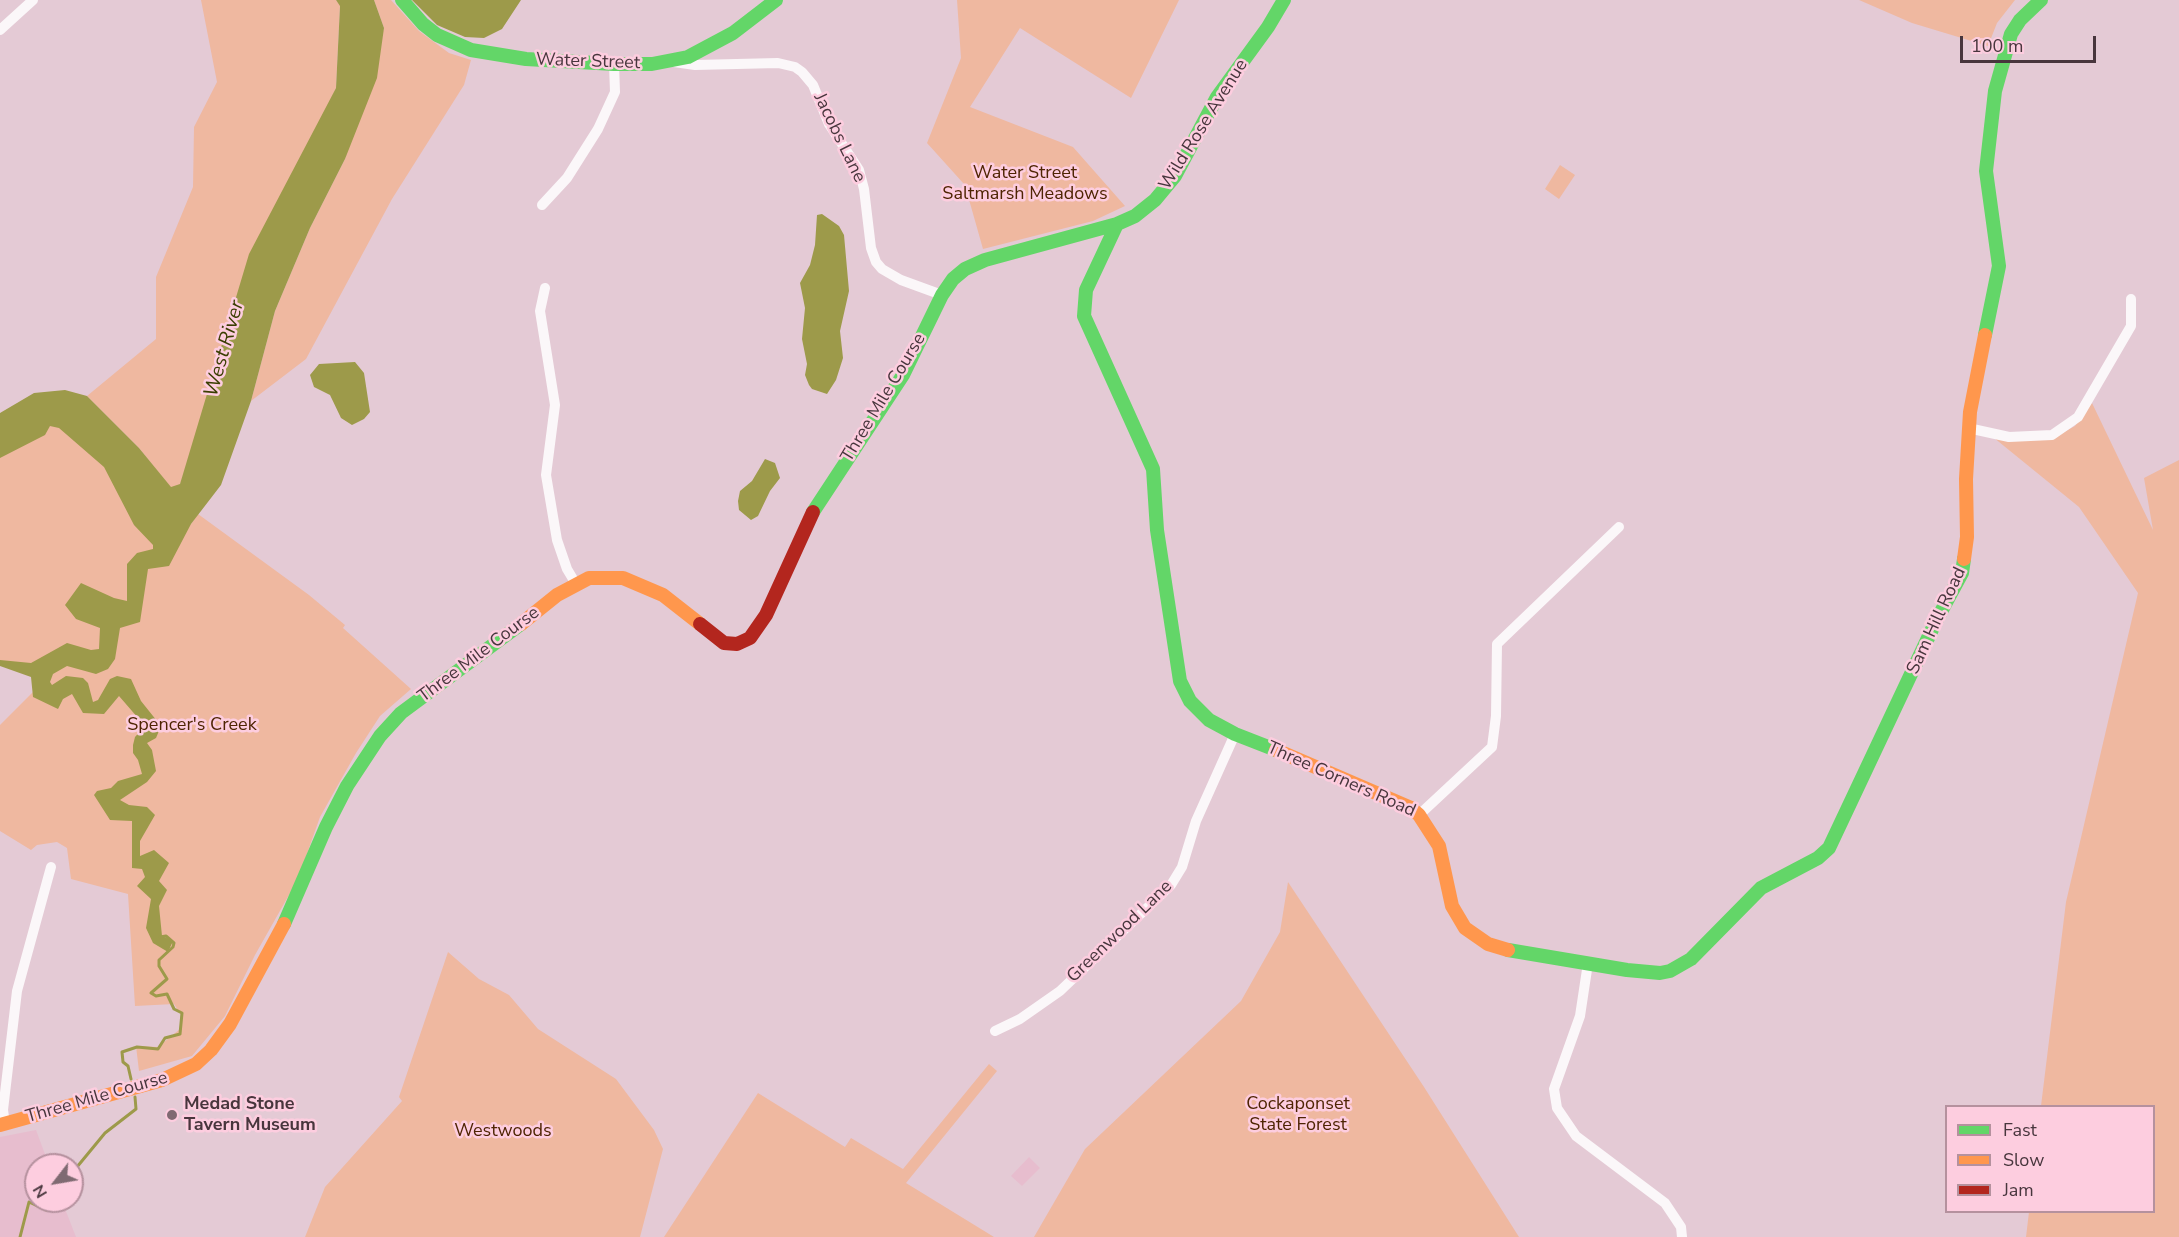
<!DOCTYPE html>
<style>
body{margin:0}
#map{position:relative;width:2179px;height:1237px;overflow:hidden;background:#e4cad5;font-family:"Nunito Sans",sans-serif}
canvas{display:block}
.legend{position:absolute;left:1945px;top:1105px;width:210px;height:108px;box-sizing:border-box;background:#fdcddf;border:2px solid #b5919e;margin:0;padding:8px 10px;list-style:none;font-size:18px;color:#48363d}
.legend li{display:flex;align-items:center;gap:12px;height:30px}
.legend b{width:30px;border:2px solid #b5919e}
.north{position:absolute;left:24px;top:1153px;width:60px;height:60px;box-sizing:border-box;background:#fdcddf;border:2px solid #b5919e;border-radius:50%;rotate:239deg;font-size:16px;font-weight:700;line-height:24px;text-align:center;color:#48363d}
.north::after{content:'';display:block;margin:auto;width:21px;height:27px;background:#7f6a72;clip-path:polygon(50% 0,100% 100%,50% 72%,0 100%)}
.scale{position:absolute;left:1960px;top:36px;width:136px;height:27px;box-sizing:border-box;border:3px solid #48363d;border-top:0;padding-left:8px;font-size:18px;line-height:21px;white-space:nowrap;color:#48363d;-webkit-text-stroke:4px #fdcddf;paint-order:stroke}
</style>
<div id="map">
<canvas width="2179" height="1237"></canvas>
<ul class="legend">
<li><b style="height:8px;background:#63d668"></b>Fast</li>
<li><b style="height:8px;background:#ff974d"></b>Slow</li>
<li><b style="height:8px;background:#b3261e"></b>Jam</li>
</ul>
<div class="north">N</div>
<div class="scale">100 m</div>
</div>
<script>
const ctx = document.querySelector('canvas').getContext('2d');
ctx.lineJoin = 'round';
function fillPath(path, color) { ctx.fillStyle = color; ctx.fill(path, 'evenodd'); }
const shape = rows => new Path2D(rows.map(r => 'M' + r).join(''));
function trace(path, color, width, dash) { ctx.strokeStyle = color; ctx.lineWidth = width; ctx.lineCap = dash ? 'butt' : 'round'; ctx.setLineDash(dash || []); ctx.stroke(path); }
function drawText(font, color, halo, rows, align = 'center') {
  ctx.font = font + ' "Nunito Sans",sans-serif'; ctx.lineWidth = 5; ctx.setLineDash([]); ctx.textBaseline = 'middle'; ctx.strokeStyle = halo; ctx.fillStyle = color; for (const [text, x, y, turn = 0] of rows) {
    ctx.save(); ctx.translate(x, y); ctx.rotate((+turn || 0) * Math.PI / 180); ctx.textAlign = isNaN(turn) ? turn : align; if (halo) ctx.strokeText(text, 0, 0); ctx.fillText(text, 0, 0); ctx.restore();
  }
}
fillPath(shape([
 [36,1130,49,1165,36,1165,36,1201,62,1201,76,1237,0,1237,0,1137],
 [1029,1157,1040,1168,1022,1186,1011,1176]
]), '#e7bdce');
fillPath(shape([
 [201,0,336,0,340,5,336,88,219,360,180,485,171,488,139,448,87,396,156,339,156,277,193,187,194,127,217,82],
 [374,0,391,0,419,31,449,53,471,60,464,85,392,199,306,359,251,401,275,311,310,228,345,159,384,28],
 [957,0,1179,0,1131,98,1020,28,970,107,1073,147,1125,206,1093,221,983,249,968,196,973,194,927,143,961,58],
 [1859,0,2015,0,1997,23,1988,46,1912,23],
 [1560,165,1575,175,1559,199,1545,189],
 [2092,403,2153,530,2144,478,2179,460,2179,1237,2026,1237,2029,1212,2154,1212,2154,1106,2041,1106,2066,902,2138,593,2079,507,1988,433,2055,437,2075,426],
 [53,420,191,524,198,514,309,595,345,625,343,628,411,689,380,716,356,753,320,817,298,879,255,955,225,1016,192,1056,139,1071,136,1046,158,1047,180,1029,181,1015,174,1004,135,1006,128,894,71,879,67,848,57,842,37,845,31,850,0,831,0,725,40,685,45,672,0,662,0,449],
 [1288,882,1424,1087,1519,1237,1034,1237,1085,1149,1241,1001,1280,932],
 [448,952,479,979,509,995,538,1029,616,1079,654,1130,663,1149,640,1237,305,1237,325,1187,402,1101,399,1097],
 [989,1064,997,1071,906,1183,994,1237,664,1237,758,1093,845,1147,851,1138,903,1169]
]), '#efb8a0');
fillPath(shape([
 [336,0,374,0,384,28,377,78,345,159,310,228,275,311,251,401,221,485,191,524,169,566,148,569,140,622,120,628,115,659,108,669,96,674,67,666,53,674,50,682,52,685,66,676,83,678,88,683,93,702,98,700,110,679,117,676,131,679,141,701,161,726,156,738,147,743,152,750,156,771,147,782,120,800,129,805,147,807,155,815,140,841,140,856,154,850,169,863,159,881,167,890,159,906,162,936,173,941,168,952,153,943,146,928,151,899,137,886,145,877,142,869,132,868,132,821,110,820,94,795,97,791,111,788,118,781,142,774,138,760,133,753,133,745,135,737,145,726,119,696,104,714,83,713,72,694,63,699,58,709,33,697,31,677,0,666,0,660,31,663,67,643,91,650,99,649,100,628,76,619,65,605,81,583,114,598,127,601,127,564,137,553,153,549,153,545,134,525,104,467,59,428,50,426,45,435,0,458,0,413,34,393,65,390,87,396,139,448,171,487,180,484,249,254,336,88,340,6],
 [412,0,521,0,502,29,484,38,465,37,437,25],
 [822,214,839,226,844,235,849,291,840,331,843,358,836,380,827,394,812,389,809,385,805,375,807,364,802,339,805,308,800,283,810,265,815,245,817,215],
 [355,362,364,373,370,412,364,419,352,425,341,418,330,395,314,387,310,375,319,364],
 [765,459,775,463,780,478,770,491,758,516,751,520,739,510,738,501,740,491,752,481]
]), '#9d9a4a');
trace(shape([
 [131,1079,128,1066,123,1062,122,1052,137,1047,158,1049,165,1038,180,1034,182,1013,174,1009,167,994,156,996,151,993,167,979,159,966,159,960,173,947,174,943,166,936,160,937],
 [72,1173,105,1133,136,1109,135,1097],
 [20,1237,29,1202,46,1210,57,1201]
]), '#9d9a4a', 3);
trace(shape([
 [0,30,33,0],
 [674,62,695,65,778,63,795,67,802,72,813,85,829,124,859,170,864,189,871,248,876,262,882,269,901,280,942,295],
 [542,205,567,178,598,129,615,92,614,64],
 [545,288,540,311,555,405,546,475,557,540,567,569,576,584],
 [1968,428,2009,437,2052,435,2078,417,2131,326,2131,299],
 [1419,815,1492,747,1496,716,1497,644,1619,527],
 [1588,963,1580,1016,1554,1089,1557,1108,1576,1136,1665,1203,1681,1227,1682,1237],
 [995,1031,1020,1019,1060,991,1171,885,1182,867,1196,821,1235,734],
 [5,1124,3,1110,17,991,51,867]
]), '#fbf7f9', 10);
trace(shape([
 [402,0,423,24,437,35,471,50,526,59,614,64,652,64,688,57,733,33,776,0],
 [1117,224,1086,290,1084,316,1153,469,1157,530,1180,681,1190,701,1209,720,1235,734,1276,750],
 [1985,335,1999,266,1986,171,1995,91,2011,34,2020,20,2041,0],
 [813,512,903,375,942,295,953,279,965,269,985,260,1117,224,1135,216,1155,200,1175,176,1217,97,1268,27,1284,0],
 [284,924,326,827,347,786,380,736,401,713,521,624],
 [1508,950,1627,970,1660,973,1670,971,1691,959,1761,888,1818,858,1829,848,1936,621,1962,573,1964,559]
]), '#63d668', 14);
trace(shape([
 [1964,559,1967,537,1966,479,1970,412,1985,335],
 [521,624,557,595,589,578,623,578,663,595,700,624],
 [1276,750,1411,808,1419,815,1439,846,1452,906,1465,928,1488,944,1508,950],
 [0,1125,162,1080,196,1064,211,1050,230,1024,284,924]
]), '#ff974d', 14);
trace(shape([
 [700,624,724,643,737,644,750,638,766,615,813,512]
]), '#b3261e', 14);
for (const [x, y, r, color] of [
 [172,1115,6,"#7f6a72"]
]) { const dot = new Path2D(); dot.arc(x, y, r, 0, 2 * Math.PI); ctx.fillStyle = color; ctx.fill(dot); trace(dot, '#fdcddf', 2); }
drawText('18px', '#48363d', '#fdcddf', [
 ["Water Street",588,62,2],
 ["Wild Rose Avenue",1204,125,-58],
 ["Jacobs Lane",839,138,64],
 ["Three Mile Course",884,398,-59],
 ["Sam Hill Road",1937,621,-65],
 ["Three Mile Course",479,655,-37],
 ["Three Corners Road",1341,780,24],
 ["Greenwood Lane",1120,932,-44],
 ["Three Mile Course",97,1098,-16]
]);
drawText('18px', '#4e2402', '#fdcddf', [
 ["Water Street",1025,174],
 ["Saltmarsh Meadows",1025,195],
 ["Spencer's Creek",192,726],
 ["Cockaponset",1298,1105],
 ["State Forest",1298,1126],
 ["Westwoods",503,1132]
]);
drawText('bold 18px', '#48363d', '#fdcddf', [
 ["Medad Stone",184,1105],
 ["Tavern Museum",184,1126]
], 'left');
drawText('italic 20px', '#3a3e02', '#fdcddf', [
 ["West River",225,349,-74]
]);
</script>
